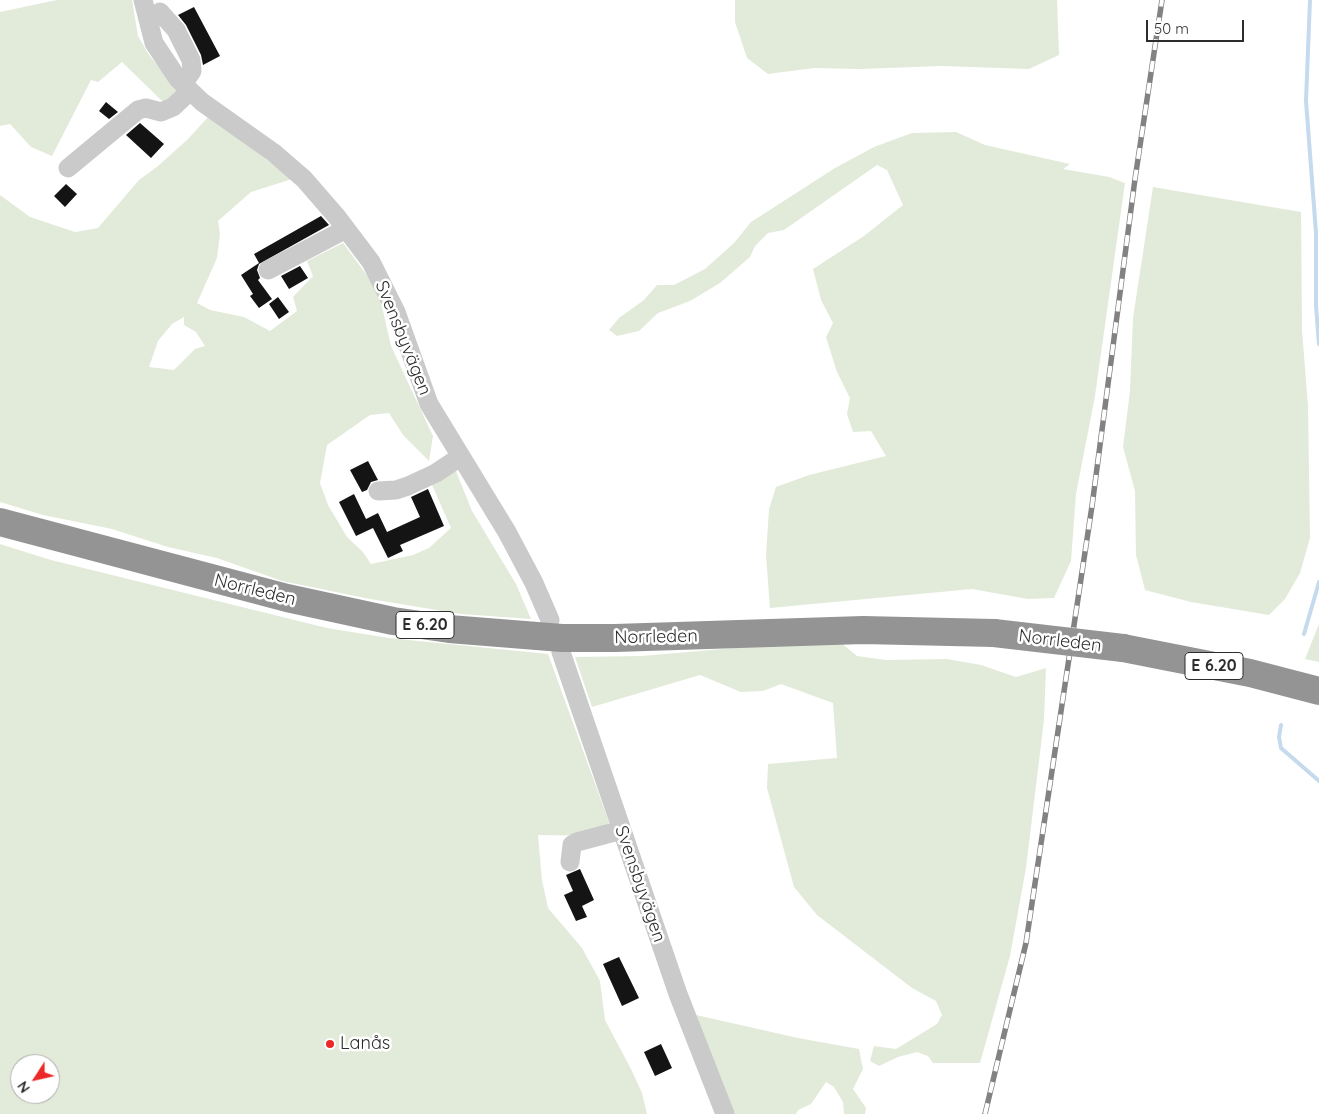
<!DOCTYPE html>
<meta charset="utf-8">
<style>
body{margin:0}
#map{position:relative;width:1319px;height:1114px;overflow:hidden;background:#fff;font-family:Quicksand,sans-serif}
canvas{display:block}
.north{position:absolute;left:10px;top:1054px;width:50px;height:50px;box-sizing:border-box;background:#fff;border:1px solid #ababab;border-radius:50%;rotate:235deg;font-size:14px;font-weight:700;line-height:20px;text-align:center;color:#2d2d2d}
.north::after{content:'';display:block;margin:auto;width:18px;height:22px;background:#ec2827;clip-path:polygon(50% 0,100% 100%,50% 72%,0 100%)}
.scale{position:absolute;left:1146px;top:20px;width:98px;height:22px;box-sizing:border-box;border:2px solid #2d2d2d;border-top:0;padding-left:6px;font-size:15px;line-height:18px;white-space:nowrap;color:#2d2d2d;-webkit-text-stroke:4px #fff;paint-order:stroke}
</style>
<div id="map">
<canvas width="1319" height="1114"></canvas>
<div class="north">N</div>
<div class="scale">50 m</div>
</div>
<script>
const ctx = document.querySelector('canvas').getContext('2d');
ctx.lineJoin = 'round';
function fillPath(path, color) { ctx.fillStyle = color; ctx.fill(path, 'evenodd'); }
const shape = rows => new Path2D(rows.map(r => 'M' + r).join(''));
function trace(path, color, width, dash) { ctx.strokeStyle = color; ctx.lineWidth = width; ctx.lineCap = dash ? 'butt' : 'round'; ctx.setLineDash(dash || []); ctx.stroke(path); }
function drawText(font, color, halo, rows, align = 'center') {
  ctx.font = font + ' Quicksand,sans-serif'; ctx.lineWidth = 5; ctx.setLineDash([]); ctx.textBaseline = 'middle'; ctx.strokeStyle = halo; ctx.fillStyle = color; for (const [text, x, y, turn = 0] of rows) {
    ctx.save(); ctx.translate(x, y); ctx.rotate((+turn || 0) * Math.PI / 180); ctx.textAlign = isNaN(turn) ? turn : align; if (halo) ctx.strokeText(text, 0, 0); ctx.fillText(text, 0, 0); ctx.restore();
  }
}
fillPath(shape([
 [57,0,132,0,138,36,149,55,178,90,169,101,162,101,122,62,98,82,91,80,52,156,31,147,10,124,0,126,0,12],
 [735,0,1057,0,1059,55,1029,69,942,66,860,69,814,68,768,74,747,58,735,22],
 [209,116,292,179,251,192,218,221,220,234,217,258,197,303,210,310,244,317,270,331,297,311,293,297,313,276,307,261,343,243,371,281,381,302,391,346,433,436,429,461,403,435,389,413,370,415,327,445,320,483,328,505,347,537,363,552,371,564,413,555,429,548,451,528,432,485,456,471,472,511,516,584,531,619,461,614,370,599,282,581,217,558,168,547,112,529,43,515,0,502,0,195,30,217,75,232,98,228,139,180,158,166,188,139],
 [184,317,184,325,196,332,205,346,195,349,174,370,149,367,158,341,172,324],
 [956,132,985,145,1070,164,1063,169,1109,177,1125,183,1095,396,1076,494,1071,561,1054,598,1028,599,972,589,770,608,766,555,769,509,776,487,809,475,886,456,871,431,853,432,847,414,850,398,837,372,826,337,833,323,821,300,813,269,864,236,903,205,887,170,877,165,784,230,768,233,755,246,750,257,720,283,690,301,658,313,639,331,617,336,609,330,619,318,644,300,657,285,674,285,705,269,734,243,751,222,835,168,874,147,912,133],
 [1153,187,1301,212,1302,330,1308,406,1310,538,1300,573,1285,599,1269,615,1191,602,1145,590,1136,555,1135,491,1123,447,1130,391,1133,318],
 [0,544,51,560,327,628,389,638,548,654,609,822,603,836,538,835,542,880,548,908,582,948,600,981,605,1020,631,1069,642,1093,647,1114,0,1114],
 [20,1064,50,1064,50,1094,20,1094],
 [1319,624,1319,662,1305,659],
 [840,642,857,656,886,660,947,659,981,665,1016,677,1046,668,1044,720,1026,868,1010,956,980,1063,933,1063,928,1056,917,1052,898,1057,879,1066,870,1061,874,1046,896,1049,937,1024,942,1015,936,1001,912,988,817,915,794,887,767,788,768,764,837,758,833,703,781,684,763,691,741,692,700,675,592,707,575,657,642,656,791,643],
 [696,1015,798,1038,859,1049,863,1069,853,1089,866,1108,865,1114,844,1114,843,1102,834,1087,826,1082,811,1104,798,1110,796,1114,733,1114]
]), '#e2ebd9');
trace(shape([
 [1310,0,1306,101,1316,233,1316,306,1319,344],
 [1304,634,1319,582],
 [1281,725,1279,737,1281,748,1319,781]
]), '#c5daec', 4);
fillPath(shape([
 [194,7,220,56,203,65,201,55,186,25,178,15],
 [106,102,118,112,109,119,99,111],
 [140,123,164,144,151,158,126,135],
 [66,184,77,194,65,207,54,196],
 [321,216,329,225,259,264,257,270,260,278,258,280,272,299,259,308,250,296,253,294,241,275,259,263,254,254],
 [300,266,308,278,289,289,281,276],
 [278,297,289,312,279,319,269,304],
 [368,461,378,480,371,482,367,490,362,492,350,470],
 [428,489,444,526,400,545,403,551,388,558,373,528,356,536,339,502,354,494,366,519,378,513,387,532,420,517,411,497],
 [580,869,594,900,582,906,587,917,576,921,564,895,573,891,566,875],
 [619,957,639,998,622,1006,603,964],
 [661,1044,672,1068,655,1076,644,1052]
]), '#141414');
trace(shape([
 [143,0,154,43,178,79,202,102,274,153,304,179,337,217,371,262,396,312,429,404,507,532,534,583,550,620],
 [160,12,176,30,191,60,192,71,183,84],
 [68,168,138,110,146,108,161,112,173,107,190,91],
 [268,270,346,229],
 [378,491,396,490,408,486,436,473,460,457],
 [561,652,678,994,725,1114],
 [570,862,572,845,577,842,622,830]
]), '#cacaca', 19);
trace(shape([
 [0,522,287,598,393,621,449,629,562,638,615,638,863,630,994,633],
 [1123,648,1250,673,1319,691]
]), '#949494', 28);
const rail = shape([
 [985,1114,1026,943,1092,506,1135,179,1162,0]
]);
trace(rail, '#828282', 5.5);
trace(rail, '#fff', 4, [11]);
trace(shape([
 [994,633,1123,648]
]), '#949494', 28);
for (const [x, y, r, color] of [
 [330,1044,5,"#ec2827"]
]) { const dot = new Path2D(); dot.arc(x, y, r, 0, 2 * Math.PI); ctx.fillStyle = color; ctx.fill(dot); trace(dot, '#fff', 2); }
for (const [x, y, w] of [
 [425,625,58],
 [1214,666,58]
]) { const box = new Path2D(); box.roundRect(x - w / 2, y - 13.5, w, 27, 4); ctx.fillStyle = '#fff'; ctx.fill(box); trace(box, '#2d2d2d', 1); }
drawText('bold 16px', '#2d2d2d', null, [
 ["E 6.20",425,625],
 ["E 6.20",1214,666]
]);
drawText('18px', '#2d2d2d', '#fff', [
 ["Svensbyvägen",403,338,68],
 ["Norrleden",255,590,14],
 ["Norrleden",656,637,-1],
 ["Norrleden",1060,641,7],
 ["Svensbyvägen",640,884,71]
]);
drawText('18px', '#2d2d2d', '#fff', [
 ["Lanås",340,1044]
], 'left');
</script>
